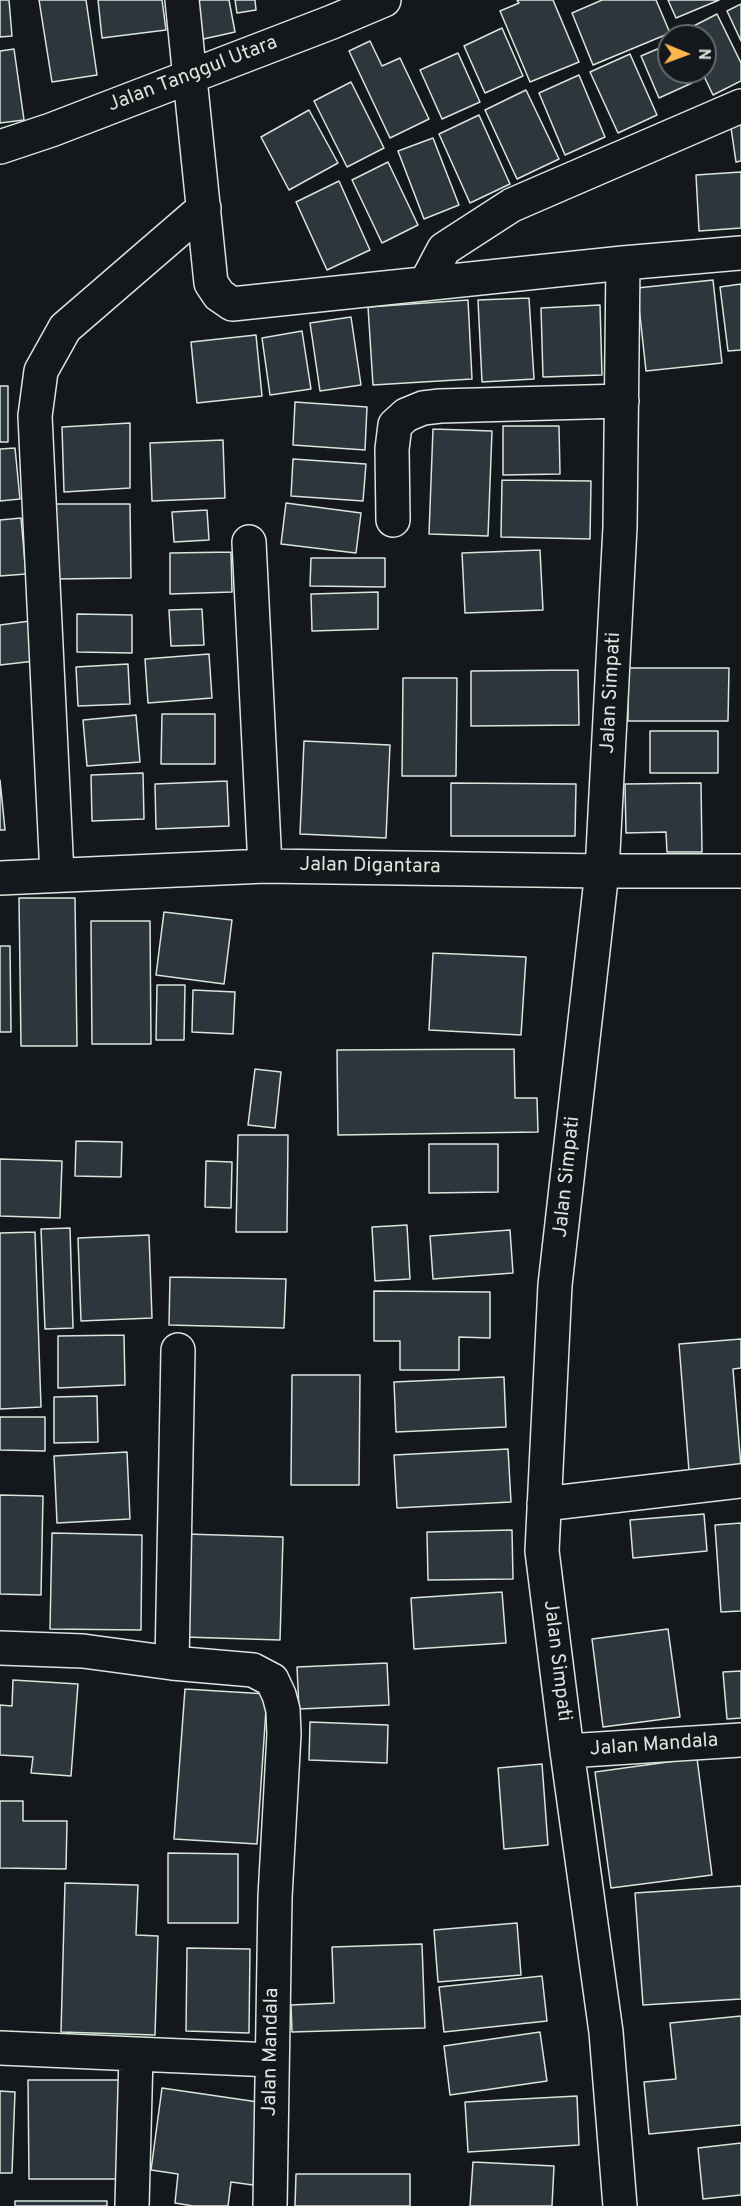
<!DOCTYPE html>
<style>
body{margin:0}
#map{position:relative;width:741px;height:2206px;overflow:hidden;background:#14181c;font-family:Overpass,sans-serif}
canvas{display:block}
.north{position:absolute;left:657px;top:24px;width:60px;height:60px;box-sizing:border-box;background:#14181c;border:2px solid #626a69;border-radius:50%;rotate:91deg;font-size:16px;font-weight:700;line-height:24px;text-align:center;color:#d8e6dc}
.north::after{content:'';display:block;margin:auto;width:21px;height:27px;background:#ffb74d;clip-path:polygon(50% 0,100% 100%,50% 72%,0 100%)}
</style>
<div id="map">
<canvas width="741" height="2206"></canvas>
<div class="north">N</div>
</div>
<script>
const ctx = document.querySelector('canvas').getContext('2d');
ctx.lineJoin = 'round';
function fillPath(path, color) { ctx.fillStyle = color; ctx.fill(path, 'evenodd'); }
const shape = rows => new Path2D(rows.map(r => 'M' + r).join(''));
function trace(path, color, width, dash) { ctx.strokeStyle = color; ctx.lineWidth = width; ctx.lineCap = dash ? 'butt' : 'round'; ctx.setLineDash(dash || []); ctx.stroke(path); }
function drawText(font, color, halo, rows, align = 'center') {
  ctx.font = font + ' Overpass,sans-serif'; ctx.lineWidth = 4.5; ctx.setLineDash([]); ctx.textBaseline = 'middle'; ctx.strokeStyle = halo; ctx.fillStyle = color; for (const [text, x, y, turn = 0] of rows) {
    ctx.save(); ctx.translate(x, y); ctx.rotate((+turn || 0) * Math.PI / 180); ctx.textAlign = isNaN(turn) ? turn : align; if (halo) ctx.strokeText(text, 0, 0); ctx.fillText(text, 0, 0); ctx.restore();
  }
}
const building = shape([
 [0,0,9,0,12,36,0,37,0,0],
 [39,0,86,0,97,75,52,82,39,0],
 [98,0,162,0,166,30,102,38,98,0],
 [192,0,229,0,235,32,199,40,192,0],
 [235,0,255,0,256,10,237,13,235,0],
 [517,0,553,0,579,62,530,82,500,11,519,3,517,0],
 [602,0,656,0,670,33,593,65,572,13,602,0],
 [668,0,719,0,676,18,668,0],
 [741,4,741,41,727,11,741,4],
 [717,14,741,63,741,81,713,95,702,72,705,72,705,36,684,36,682,32,717,14],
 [502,28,523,76,485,93,464,46,502,28],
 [370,41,382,66,400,58,429,119,390,138,349,51,370,41],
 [669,44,669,72,687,72,692,83,659,98,641,56,669,44],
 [14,49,24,120,0,123,0,51,14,49],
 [458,53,480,102,442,119,420,70,458,53],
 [630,54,657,115,618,133,590,72,630,54],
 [579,75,605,137,565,155,539,93,579,75],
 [351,82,384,148,347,167,314,101,351,82],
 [526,90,559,159,517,179,485,110,526,90],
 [309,110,338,163,289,190,261,137,309,110],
 [741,112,741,161,736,162,729,114,741,112],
 [479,115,510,184,470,203,439,134,479,115],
 [433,138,459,205,424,219,398,151,433,138],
 [388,162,418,225,382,243,352,180,388,162],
 [741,172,741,228,699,231,696,175,741,172],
 [339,181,370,250,327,270,296,202,339,181],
 [713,280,722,363,646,371,637,288,713,280],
 [741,284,741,350,728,351,720,287,741,284],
 [529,298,534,379,482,382,478,300,529,298],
 [468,300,472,379,373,385,368,307,468,300],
 [600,305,602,375,543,377,541,308,600,305],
 [351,317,361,385,320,391,310,323,351,317],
 [302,331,311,389,270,395,262,338,302,331],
 [256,335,262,396,197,403,191,342,256,335],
 [0,386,8,386,8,442,0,442,0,386],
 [295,402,367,407,365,450,293,445,295,402],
 [130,423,130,488,64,492,62,427,130,423],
 [503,426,559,426,560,474,503,475,503,426],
 [433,429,492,431,488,536,429,534,433,429],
 [223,440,225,498,152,501,150,443,223,440],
 [15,448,20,499,0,501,0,449,15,448],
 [293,459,366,464,363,501,291,496,293,459],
 [502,480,591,481,590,539,501,537,502,480],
 [286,503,361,513,356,553,281,544,286,503],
 [55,504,130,504,131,578,56,579,55,504],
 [207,510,209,540,174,542,172,512,207,510],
 [21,518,26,574,0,576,0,520,21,518],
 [540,550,543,610,465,613,462,553,540,550],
 [231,552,232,592,170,594,170,553,231,552],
 [311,558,385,558,385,587,310,586,311,558],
 [378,592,378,629,312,631,311,594,378,592],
 [202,609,204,645,171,646,169,610,202,609],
 [77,614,132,615,132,653,77,652,77,614],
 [30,621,35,661,0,665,0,625,30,621],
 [209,654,212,698,148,703,145,659,209,654],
 [128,664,130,704,78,706,76,667,128,664],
 [628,668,729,668,728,721,628,721,628,668],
 [578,670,579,725,471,726,471,671,578,670],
 [403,678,457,678,456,776,402,776,403,678],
 [162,714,215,714,215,764,161,764,162,714],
 [136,715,140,762,87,766,83,720,136,715],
 [650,731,718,731,718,773,650,773,650,731],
 [304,741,390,745,386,838,300,834,304,741],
 [143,773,144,819,92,821,91,775,143,773],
 [0,780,5,830,0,830,0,780],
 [227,781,229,826,156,829,155,784,227,781],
 [451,783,576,784,575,836,451,836,451,783],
 [701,783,702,852,667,852,666,832,626,833,625,784,701,783],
 [19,898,75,898,77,1046,21,1046,19,898],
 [164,912,232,920,224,984,156,975,164,912],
 [91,921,150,921,151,1044,92,1044,91,921],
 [0,946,10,946,11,1032,0,1032,0,946],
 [433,953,526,957,521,1035,429,1030,433,953],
 [157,985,185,985,184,1040,156,1040,157,985],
 [193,990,235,992,233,1034,192,1032,193,990],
 [514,1049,515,1098,537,1098,538,1132,338,1135,337,1050,514,1049],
 [255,1069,281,1072,275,1128,248,1125,255,1069],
 [238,1135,288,1135,287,1232,236,1232,238,1135],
 [76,1141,122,1142,121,1177,75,1176,76,1141],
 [429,1144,498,1144,498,1192,429,1193,429,1144],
 [0,1159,62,1161,60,1218,0,1216,0,1159],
 [206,1161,232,1162,231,1208,205,1207,206,1161],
 [407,1225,410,1279,375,1281,372,1227,407,1225],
 [70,1228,73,1328,45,1329,41,1229,70,1228],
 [510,1230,513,1273,433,1279,430,1236,510,1230],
 [35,1232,41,1407,0,1409,0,1233,35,1232],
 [149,1235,152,1318,81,1321,78,1238,149,1235],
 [170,1277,286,1279,284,1328,169,1325,170,1277],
 [374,1291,490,1292,490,1338,459,1337,459,1370,400,1370,400,1341,374,1341,374,1291],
 [124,1335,125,1385,58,1388,58,1336,124,1335],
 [741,1339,741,1368,733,1369,741,1467,689,1471,679,1344,741,1339],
 [292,1375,360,1375,359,1485,291,1485,292,1375],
 [504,1377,506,1427,396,1432,394,1382,504,1377],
 [97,1396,98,1442,54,1443,54,1397,97,1396],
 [0,1417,45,1417,45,1451,0,1450,0,1417],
 [508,1449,511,1502,397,1508,394,1455,508,1449],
 [127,1452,130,1519,57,1523,54,1456,127,1452],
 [0,1495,43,1496,41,1595,0,1594,0,1495],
 [704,1514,707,1551,633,1558,630,1520,704,1514],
 [741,1523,741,1611,721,1612,715,1525,741,1523],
 [512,1530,513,1579,428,1580,427,1532,512,1530],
 [52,1533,142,1535,141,1630,50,1629,52,1533],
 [186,1534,283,1537,280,1640,184,1637,186,1534],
 [502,1592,506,1643,414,1649,411,1598,502,1592],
 [668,1629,680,1717,603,1727,592,1639,668,1629],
 [387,1663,389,1705,299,1709,297,1667,387,1663],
 [741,1671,741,1718,727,1719,723,1672,741,1671],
 [13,1680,78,1684,71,1776,31,1773,33,1757,0,1755,0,1705,12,1706,13,1680],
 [185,1689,267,1694,257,1844,174,1839,185,1689],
 [310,1722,388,1725,387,1763,309,1760,310,1722],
 [697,1758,712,1875,611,1888,595,1772,697,1758],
 [542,1764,548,1845,504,1849,498,1768,542,1764],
 [0,1801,23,1801,23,1821,67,1821,66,1869,0,1868,0,1801],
 [168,1853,238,1854,238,1923,168,1923,168,1853],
 [65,1883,138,1885,136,1935,158,1936,155,2035,61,2032,65,1883],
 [741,1886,741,1999,643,2005,635,1893,741,1886],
 [517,1923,521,1975,438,1982,434,1930,517,1923],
 [422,1944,425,2028,292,2032,291,2005,334,2003,332,1947,422,1944],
 [187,1948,250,1949,249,2033,186,2031,187,1948],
 [542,1976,547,2021,444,2032,439,1987,542,1976],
 [741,2016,741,2125,649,2134,644,2082,676,2079,670,2023,741,2016],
 [540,2032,547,2081,450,2095,444,2046,540,2032],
 [28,2080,129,2080,128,2179,29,2179,28,2080],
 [162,2088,265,2103,253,2185,231,2182,228,2206,193,2206,175,2203,178,2174,151,2170,162,2088],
 [0,2091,15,2092,12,2173,0,2173,0,2091],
 [577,2096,579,2145,468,2152,465,2102,577,2096],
 [741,2143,741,2195,703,2199,698,2148,741,2143],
 [473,2162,554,2166,552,2206,470,2206,473,2162],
 [296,2174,410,2174,410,2206,295,2206,296,2174],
 [15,2201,107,2201,107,2206,15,2206,15,2201]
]);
fillPath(building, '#2c363c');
trace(building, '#d8e6dc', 1.5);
const street = shape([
 [182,0,211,283,219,295,232,304,623,263,741,253],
 [0,147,51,130,332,22,384,0],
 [426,283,444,249,512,205,741,106],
 [393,520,392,449,395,425,406,415,423,408,440,406,622,401],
 [249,542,265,866],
 [57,875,35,416,41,371,65,328,204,208],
 [0,878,265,866,602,871,741,871],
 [544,1504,741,1481],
 [0,1648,83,1651,172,1663,253,1670,272,1680,279,1695,283,1710,284,1734,275,1897,270,2206],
 [172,1663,178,1350],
 [567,1751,741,1740],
 [0,2048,272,2060],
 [132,2206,136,2055],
 [620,2206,606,2032,567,1751,542,1551,555,1285,602,871,620,527,623,263]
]);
trace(street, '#d8e6dc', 36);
trace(street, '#14181c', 33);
drawText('20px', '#d8e6dc', '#14181c', [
 ["Jalan Tanggul Utara",193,75,-21],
 ["Jalan Simpati",612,693,-87],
 ["Jalan Digantara",370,867,1],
 ["Jalan Simpati",568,1177,-84],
 ["Jalan Simpati",556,1661,83],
 ["Jalan Mandala",654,1746,-4],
 ["Jalan Mandala",272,2052,-89]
]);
</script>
